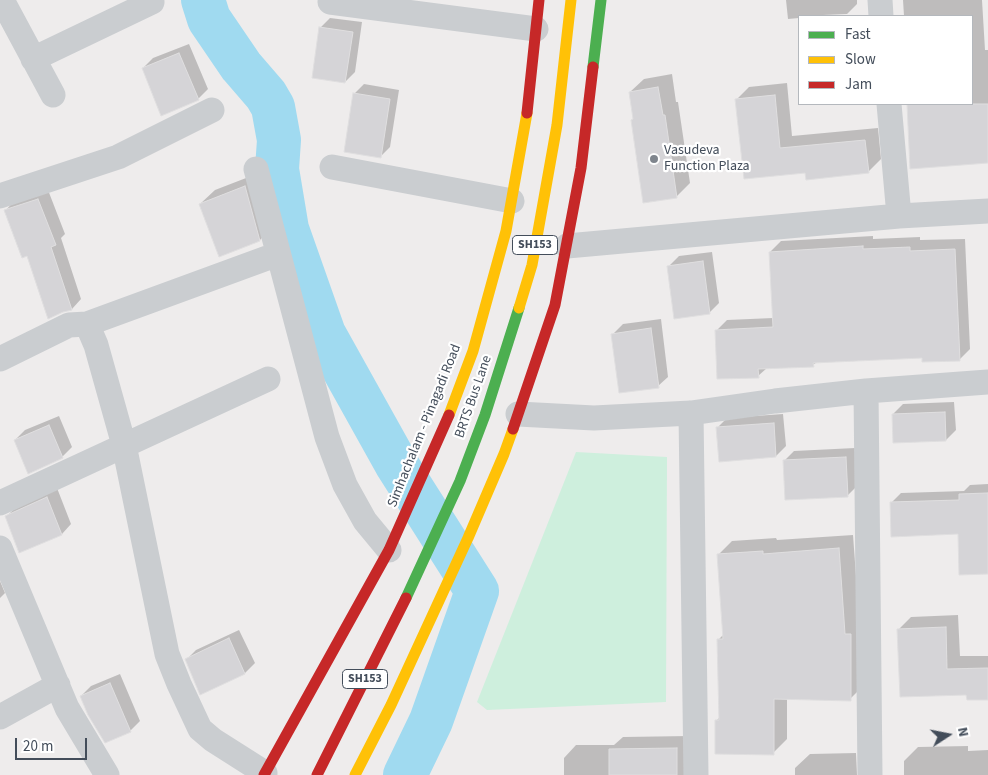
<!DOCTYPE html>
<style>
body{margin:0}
#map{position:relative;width:988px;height:775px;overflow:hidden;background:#eeecec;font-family:"Source Sans 3",sans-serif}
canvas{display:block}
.legend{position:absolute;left:798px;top:15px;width:175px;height:90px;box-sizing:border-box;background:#fff;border:1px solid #b4b8bd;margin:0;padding:6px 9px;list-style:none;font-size:15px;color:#434d5a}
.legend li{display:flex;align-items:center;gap:10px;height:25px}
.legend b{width:25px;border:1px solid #b4b8bd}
.north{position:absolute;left:923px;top:710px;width:50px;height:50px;-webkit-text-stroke:4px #fff;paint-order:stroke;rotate:79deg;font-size:14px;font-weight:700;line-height:20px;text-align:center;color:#434d5a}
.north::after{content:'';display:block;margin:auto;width:18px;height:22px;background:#434d5a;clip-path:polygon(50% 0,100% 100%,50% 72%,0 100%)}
.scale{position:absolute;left:15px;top:738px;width:72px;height:22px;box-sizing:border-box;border:2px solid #434d5a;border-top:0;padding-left:6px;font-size:15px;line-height:18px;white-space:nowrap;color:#434d5a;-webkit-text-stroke:4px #fff;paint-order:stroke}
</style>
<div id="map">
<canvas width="988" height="775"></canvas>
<ul class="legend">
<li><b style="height:6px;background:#4caf50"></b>Fast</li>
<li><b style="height:6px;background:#ffc107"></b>Slow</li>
<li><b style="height:6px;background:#c62828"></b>Jam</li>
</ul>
<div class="north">N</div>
<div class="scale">20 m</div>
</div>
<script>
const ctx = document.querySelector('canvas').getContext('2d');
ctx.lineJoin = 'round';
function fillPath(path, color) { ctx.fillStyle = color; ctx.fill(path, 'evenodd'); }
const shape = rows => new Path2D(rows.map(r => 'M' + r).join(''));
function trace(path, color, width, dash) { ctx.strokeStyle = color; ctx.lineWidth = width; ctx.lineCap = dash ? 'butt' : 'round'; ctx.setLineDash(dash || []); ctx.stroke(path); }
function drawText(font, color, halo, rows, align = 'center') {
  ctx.font = font + ' "Source Sans 3",sans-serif'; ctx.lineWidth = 4.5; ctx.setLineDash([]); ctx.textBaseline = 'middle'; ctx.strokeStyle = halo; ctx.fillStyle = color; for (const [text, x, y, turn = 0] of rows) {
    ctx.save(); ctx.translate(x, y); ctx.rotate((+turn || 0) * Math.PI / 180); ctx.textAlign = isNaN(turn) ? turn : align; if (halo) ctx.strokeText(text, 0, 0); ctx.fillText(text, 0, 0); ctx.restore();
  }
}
fillPath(shape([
 [576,452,667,457,666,702,487,710,477,702]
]), '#ceefdd');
fillPath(shape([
 [786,0,857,0,857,4,847,14,799,16,799,18,788,19],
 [903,0,982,0,985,50,988,50,988,162,911,134,908,104,972,104,972,16,904,16],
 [330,18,362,22,355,72,345,82,320,28],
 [189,44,208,89,198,99,143,68,153,58],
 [672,74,676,102,678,102,690,183,676,197,634,118,630,92,644,79],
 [787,83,792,136,878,128,881,159,868,172,806,171,745,177,737,99,749,87],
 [364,84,399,90,390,147,380,157,354,94],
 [259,173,274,225,260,240,200,204,215,190],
 [48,190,65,234,61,238,81,299,72,309,28,254,6,210,15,200],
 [873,236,873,239,920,237,920,240,965,239,970,349,959,360,923,357,817,362,813,365,767,368,758,376,717,330,727,320,773,318,770,252,781,241],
 [712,252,719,303,709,313,669,266,679,256],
 [661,319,668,377,658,386,613,334,623,324],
 [954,402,956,430,946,440,893,414,903,404],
 [783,414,786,446,776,456,717,428,727,418],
 [59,416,72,447,62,457,15,440,25,430],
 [855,448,857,486,847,496,784,461,794,451],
 [988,484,988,572,959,533,891,503,901,493,964,491,970,485],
 [57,488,71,524,62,534,6,517,16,507],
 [853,535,864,685,850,699,787,698,787,739,773,753,716,721,720,717,718,640,724,634,718,555,732,541,776,538,777,540],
 [0,581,5,593,0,598],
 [958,615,960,656,988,656,988,699,968,693,898,630,911,617],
 [239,630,255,663,245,673,201,693,186,660,196,650],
 [120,674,140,721,130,731,81,696,91,686],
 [689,736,690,775,564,775,564,758,576,745,614,745,623,737],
 [968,746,968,751,988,750,988,775,904,775,904,761,918,747],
 [856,753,857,775,795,775,795,768,810,754]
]), '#0003');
trace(shape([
 [203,0,209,19,241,66,266,95,273,107,279,140,277,169,287,229,324,334,397,465,477,591,431,721,405,775]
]), '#a0daf0', 44);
const building = shape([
 [319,27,353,32,345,83,312,78,319,27],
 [179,53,199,100,161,116,142,68,179,53],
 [658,87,663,115,665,115,677,198,643,203,631,120,633,119,629,92,658,87],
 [353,93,390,99,381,158,344,152,353,93],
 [775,95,780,148,865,140,869,173,806,180,805,173,744,179,735,99,775,95],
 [907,104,988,104,988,163,910,169,907,104],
 [245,186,260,241,219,257,199,204,245,186],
 [38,199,56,245,51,247,72,310,63,312,48,319,27,256,22,258,4,210,38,199],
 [863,246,863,249,910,247,910,251,955,249,960,361,922,362,922,358,813,363,814,367,758,369,759,378,717,379,715,330,773,327,769,252,863,246],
 [703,261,710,314,674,319,667,266,703,261],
 [651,328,659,388,619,393,611,334,651,328],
 [945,412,946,441,893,443,892,414,945,412],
 [774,423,776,457,719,462,716,427,774,423],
 [49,425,63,458,28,474,14,440,49,425],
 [846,457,848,497,785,500,783,460,846,457],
 [988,493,988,574,959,575,958,534,891,537,890,502,959,500,959,494,988,493],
 [47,497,62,535,19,553,5,516,47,497],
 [839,548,845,634,851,634,851,701,774,699,774,755,715,754,715,720,719,720,717,639,723,639,717,554,763,551,763,554,839,548],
 [946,627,947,669,988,668,988,700,967,700,966,695,900,697,897,629,946,627],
 [229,638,245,674,200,695,185,659,229,638],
 [110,683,131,732,105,743,88,715,80,696,110,683],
 [677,748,677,775,609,775,609,749,677,748]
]);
fillPath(building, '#d5d4d7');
trace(building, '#dfdedf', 1);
trace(shape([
 [2,0,53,95],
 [880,0,881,16],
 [330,2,536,29],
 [33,59,152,2],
 [889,104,899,216],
 [332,167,512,201],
 [256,169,327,437,345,485,365,521,389,550],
 [0,196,118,157,212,110],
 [567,246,899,216,988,211],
 [87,324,278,254],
 [0,359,69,325,87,324,96,345,124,445,167,654,179,684,200,729,213,740,265,773],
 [866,391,870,775],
 [691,413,696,775],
 [518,414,594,418,691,413,775,401,866,391,988,382],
 [0,503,268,379],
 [0,548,67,708,107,775],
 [0,717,58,685]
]), '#cacdd0', 25);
trace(shape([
 [593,67,601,0],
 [406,598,460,481,485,415,519,308]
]), '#4caf50', 11);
trace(shape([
 [519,308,532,265,557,125,571,0],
 [449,415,473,351,506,231,527,113],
 [355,775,391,705,468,538,504,454,513,429]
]), '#ffc107', 11);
trace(shape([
 [527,113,539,0],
 [513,429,555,305,581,168,593,67],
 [264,775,389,550,449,415],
 [317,775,406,598]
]), '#c62828', 11);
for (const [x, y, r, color] of [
 [654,159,5,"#7f858d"]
]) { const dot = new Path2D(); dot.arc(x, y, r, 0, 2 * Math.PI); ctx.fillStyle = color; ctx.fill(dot); trace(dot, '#fff', 2); }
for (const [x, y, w] of [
 [535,245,45],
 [365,679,45]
]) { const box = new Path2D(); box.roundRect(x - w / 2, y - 9.5, w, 19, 4); ctx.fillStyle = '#fff'; ctx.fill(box); trace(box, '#434d5a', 1); }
drawText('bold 12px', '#434d5a', null, [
 ["SH153",535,245],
 ["SH153",365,679]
]);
drawText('14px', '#434d5a', '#fff', [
 ["Vasudeva",664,151],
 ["Function Plaza",664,167]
], 'left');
drawText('14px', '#434d5a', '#fff', [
 ["BRTS Bus Lane",474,397,-71],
 ["Simhachalam - Pinagadi Road",425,426,-68]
]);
</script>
